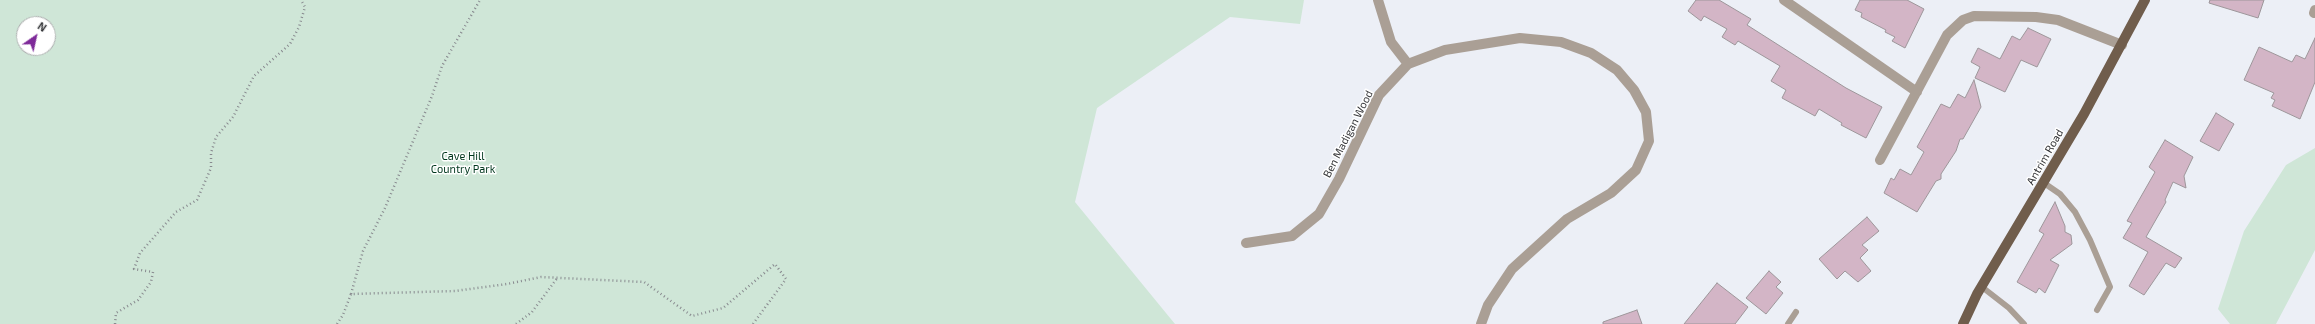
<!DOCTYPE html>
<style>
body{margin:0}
#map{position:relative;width:2315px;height:324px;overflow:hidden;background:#eceff6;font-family:"Exo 2",sans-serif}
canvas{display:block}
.north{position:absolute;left:16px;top:16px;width:40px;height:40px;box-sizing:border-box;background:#fff;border:1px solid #aeafb0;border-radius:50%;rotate:34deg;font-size:11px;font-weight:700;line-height:16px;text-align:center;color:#353639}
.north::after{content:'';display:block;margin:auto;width:14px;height:18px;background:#7e2a99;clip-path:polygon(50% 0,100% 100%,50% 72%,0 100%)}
</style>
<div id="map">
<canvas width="2315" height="324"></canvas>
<div class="north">N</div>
</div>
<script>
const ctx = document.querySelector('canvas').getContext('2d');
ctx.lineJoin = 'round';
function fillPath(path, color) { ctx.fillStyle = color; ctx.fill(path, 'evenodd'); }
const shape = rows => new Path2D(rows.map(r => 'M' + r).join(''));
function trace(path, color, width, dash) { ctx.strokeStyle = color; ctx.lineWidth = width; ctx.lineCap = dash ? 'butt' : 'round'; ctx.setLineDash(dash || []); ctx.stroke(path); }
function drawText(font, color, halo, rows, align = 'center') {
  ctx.font = font + ' "Exo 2",sans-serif'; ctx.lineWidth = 3; ctx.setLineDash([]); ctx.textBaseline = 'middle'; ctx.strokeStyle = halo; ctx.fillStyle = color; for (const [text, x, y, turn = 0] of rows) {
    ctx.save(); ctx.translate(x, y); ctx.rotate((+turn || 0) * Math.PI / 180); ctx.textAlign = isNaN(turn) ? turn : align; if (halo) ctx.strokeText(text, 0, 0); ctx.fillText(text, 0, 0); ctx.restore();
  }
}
fillPath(shape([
 [0,0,1304,0,1300,24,1230,17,1097,108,1075,202,1175,324,0,324],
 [24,24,48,24,48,48,24,48],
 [2315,148,2315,250,2276,324,2230,324,2218,309,2244,231,2286,165]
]), '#cfe6d7');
const building = shape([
 [1696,0,1719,0,1751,19,1747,25,1846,88,1882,107,1866,138,1841,125,1842,123,1819,109,1815,116,1782,98,1786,90,1771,81,1780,66,1738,41,1735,45,1722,37,1727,29,1704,16,1701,21,1688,11,1696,0],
 [1860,0,1907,0,1924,9,1905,48,1892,41,1895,37,1885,32,1886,30,1861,17,1862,13,1855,10,1860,0],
 [2210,0,2264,0,2258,18,2209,3,2210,0],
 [2028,28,2051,39,2037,67,2021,60,2005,92,1975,78,1980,67,1971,62,1978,48,2000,59,2012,36,2020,40,2028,28],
 [2315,38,2315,82,2300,119,2272,106,2275,100,2271,98,2274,93,2244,80,2259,47,2292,62,2296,55,2305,59,2315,38],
 [1974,80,1981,107,1963,139,1960,139,1956,151,1941,174,1941,179,1936,181,1917,212,1884,193,1891,178,1894,180,1900,169,1911,175,1924,152,1917,147,1941,104,1950,108,1958,94,1965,98,1974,80],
 [2216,113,2234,124,2219,151,2200,141,2216,113],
 [2165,140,2193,157,2184,176,2186,188,2173,182,2165,200,2166,202,2146,237,2182,258,2175,268,2166,263,2144,295,2129,286,2148,252,2123,238,2132,223,2127,221,2155,172,2149,167,2165,140],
 [2055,202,2065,226,2065,232,2071,235,2072,244,2050,260,2059,265,2045,293,2039,288,2036,293,2017,282,2044,234,2039,231,2055,202],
 [1867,217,1879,231,1862,245,1868,250,1860,258,1871,271,1858,282,1845,271,1837,279,1819,259,1867,217],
 [1769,271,1781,282,1776,287,1783,293,1766,314,1746,298,1769,271],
 [1717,283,1748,307,1735,324,1684,324,1717,283],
 [1637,310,1642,324,1603,324,1603,322,1637,310]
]);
fillPath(building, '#d3b5c6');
trace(building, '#9d969a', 1);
trace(shape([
 [351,294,363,251,385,208,432,96,442,66,480,0],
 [115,324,116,313,138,300,151,282,153,272,134,269,140,253,176,212,197,200,211,168,211,153,216,137,233,117,254,76,290,44,299,27,305,7,301,0],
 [337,324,343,315,351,294,455,291,507,284,541,277,644,282,692,316,723,308,775,264,786,279,753,324],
 [516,324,532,312,558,277]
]), '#888a8f', 2.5, [1, 3]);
trace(shape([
 [2044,183,2060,194,2075,212,2090,240,2110,287,2097,310],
 [1982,287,2009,308,2024,324],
 [1788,324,1796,312]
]), '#aa9f95', 6);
trace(shape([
 [1378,0,1391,42,1408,64],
 [1784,0,1917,92],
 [2314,13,2315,10],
 [1880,160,1947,35,1963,20,1974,16,2036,17,2058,20,2122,45],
 [1246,243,1292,236,1319,214,1339,179,1379,95,1408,64,1445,50,1520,38,1561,42,1591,53,1617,70,1634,90,1646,112,1649,141,1636,170,1611,193,1567,219,1512,269,1488,305,1481,324]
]), '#aa9f95', 10);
trace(shape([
 [1963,324,1977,294,2084,114,2145,0]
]), '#705d4c', 10);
drawText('11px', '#353639', '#fff', [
 ["Ben Madigan Wood",1348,134,-63],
 ["Antrim Road",2045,157,-60]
]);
drawText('11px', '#00371d', '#fff', [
 ["Cave Hill",463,156],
 ["Country Park",463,169]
]);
</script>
